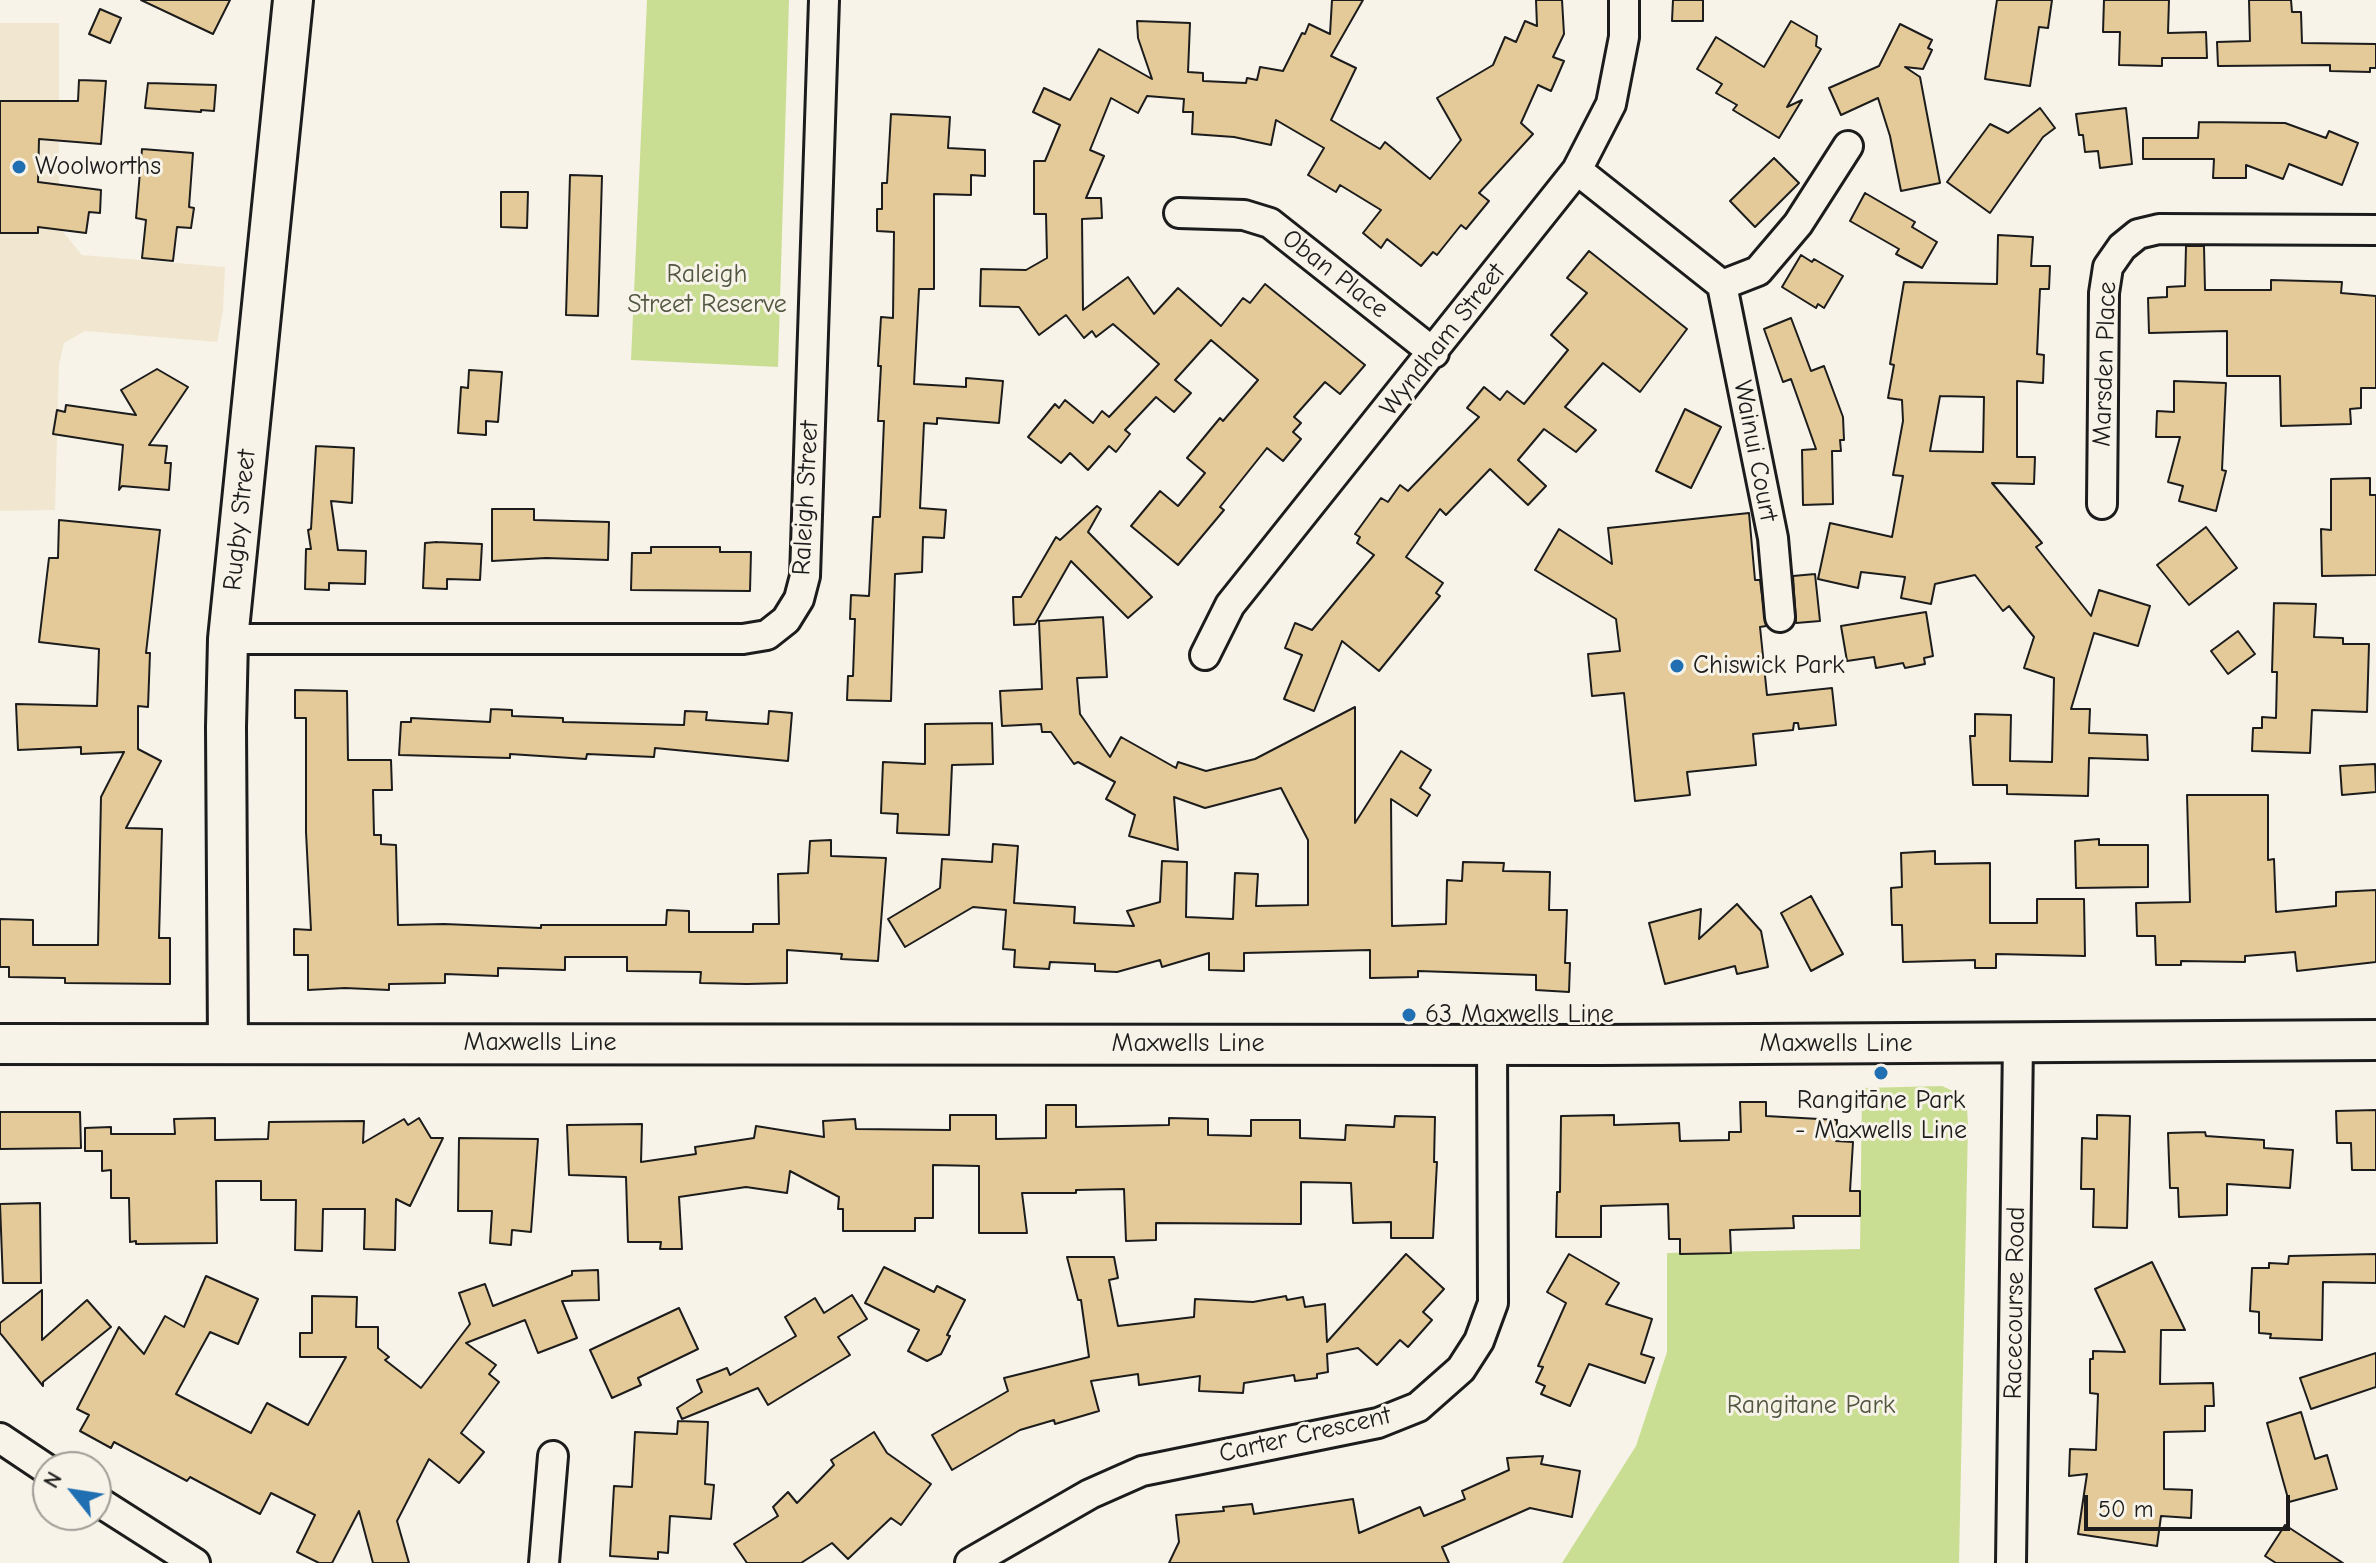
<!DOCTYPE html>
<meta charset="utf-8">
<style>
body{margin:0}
#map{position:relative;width:2376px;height:1563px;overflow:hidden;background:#f7f3e8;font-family:"Comic Neue",sans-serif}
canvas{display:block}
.north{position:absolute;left:32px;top:1451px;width:80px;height:80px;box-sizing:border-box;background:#f7f3e8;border:2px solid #9f9d96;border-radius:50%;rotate:300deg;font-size:22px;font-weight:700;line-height:32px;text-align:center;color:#1c1c1c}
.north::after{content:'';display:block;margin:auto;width:28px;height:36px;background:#1f6fb2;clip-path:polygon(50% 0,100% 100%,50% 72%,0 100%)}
.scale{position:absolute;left:2084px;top:1495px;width:206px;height:36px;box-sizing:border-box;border:4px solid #1c1c1c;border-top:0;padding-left:10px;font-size:24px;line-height:28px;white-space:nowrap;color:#1c1c1c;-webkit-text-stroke:6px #f7f3e8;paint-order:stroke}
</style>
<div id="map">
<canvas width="2376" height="1563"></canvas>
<div class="north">N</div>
<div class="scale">50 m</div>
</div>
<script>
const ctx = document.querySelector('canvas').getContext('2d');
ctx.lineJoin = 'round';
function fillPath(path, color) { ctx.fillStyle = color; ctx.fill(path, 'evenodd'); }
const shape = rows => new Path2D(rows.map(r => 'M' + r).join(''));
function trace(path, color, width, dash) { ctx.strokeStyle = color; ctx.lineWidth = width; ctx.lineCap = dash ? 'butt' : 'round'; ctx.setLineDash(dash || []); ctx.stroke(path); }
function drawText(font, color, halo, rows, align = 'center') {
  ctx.font = font + ' "Comic Neue",sans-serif'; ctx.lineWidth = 6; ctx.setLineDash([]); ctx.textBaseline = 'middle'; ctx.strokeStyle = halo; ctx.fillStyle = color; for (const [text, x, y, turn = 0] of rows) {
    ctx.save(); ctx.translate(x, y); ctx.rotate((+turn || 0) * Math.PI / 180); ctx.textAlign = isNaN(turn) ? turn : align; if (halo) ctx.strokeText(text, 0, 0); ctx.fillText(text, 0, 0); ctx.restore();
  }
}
fillPath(shape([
 [0,23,59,23,59,227,82,255,225,267,223,311,217,342,85,331,64,343,59,365,55,510,0,511]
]), '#f1e7d0');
fillPath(shape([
 [647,0,789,0,778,367,631,360],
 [1942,1086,1955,1092,1967,1108,1968,1125,1959,1563,1562,1563,1636,1446,1667,1352,1667,1253,1860,1249,1862,1088]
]), '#cade93');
const building = shape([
 [141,0,230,0,213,34,141,0],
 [1332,0,1363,0,1331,56,1356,68,1331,120,1380,149,1385,142,1430,179,1461,140,1437,98,1493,65,1505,37,1516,42,1525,21,1537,26,1536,0,1562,0,1564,34,1553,57,1564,61,1551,91,1538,85,1521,123,1533,134,1479,193,1489,201,1466,229,1461,225,1437,255,1433,252,1421,266,1387,239,1381,248,1363,233,1381,210,1340,185,1336,192,1308,175,1324,148,1276,120,1271,145,1234,137,1192,134,1193,112,1183,112,1184,99,1147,96,1138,113,1111,98,1090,150,1104,156,1086,198,1101,198,1102,218,1082,219,1083,310,1128,277,1154,314,1178,288,1221,326,1243,298,1250,303,1265,284,1365,365,1340,394,1325,382,1294,417,1301,423,1293,432,1301,439,1283,461,1267,448,1220,507,1224,510,1178,565,1131,526,1160,491,1178,506,1205,473,1187,458,1220,418,1223,421,1258,380,1211,340,1175,380,1191,393,1174,412,1156,397,1125,430,1130,434,1116,452,1109,446,1088,470,1070,453,1061,463,1028,437,1055,404,1059,408,1065,400,1093,423,1102,411,1109,417,1159,364,1113,324,1096,337,1092,331,1084,338,1066,315,1039,335,1019,307,980,306,981,269,1026,270,1047,258,1046,214,1034,214,1034,161,1045,161,1060,125,1033,112,1044,88,1070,100,1099,49,1152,79,1138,38,1137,21,1190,23,1188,72,1203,73,1203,81,1246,83,1247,78,1257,80,1260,67,1283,71,1302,33,1305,34,1309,24,1330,34,1332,0],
 [1673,0,1703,0,1703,21,1672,21,1673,0],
 [1997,0,2052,0,2048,28,2039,27,2030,86,1985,79,1997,0],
 [2104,0,2169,0,2168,33,2206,32,2207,58,2162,58,2162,66,2119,65,2120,32,2103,32,2104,0],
 [2249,0,2291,0,2292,12,2301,12,2302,43,2376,44,2376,68,2370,68,2370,72,2330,71,2330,65,2218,66,2217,42,2250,41,2249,0],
 [100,9,121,18,110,43,89,34,100,9],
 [1791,21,1817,36,1816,46,1821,49,1787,107,1802,100,1779,138,1733,110,1737,105,1716,93,1722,84,1697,69,1716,37,1764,67,1791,21],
 [1900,24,1932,40,1928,48,1932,50,1923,69,1905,67,1920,77,1940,183,1901,191,1890,136,1878,98,1841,115,1829,88,1879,66,1900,24],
 [79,80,106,81,101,144,39,139,38,182,101,190,100,213,89,212,86,233,38,227,38,233,0,233,0,101,78,101,79,80],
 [148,83,216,85,214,111,201,110,201,112,145,108,148,83],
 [2040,108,2055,128,2043,137,1990,213,1947,182,1990,124,2008,133,2040,108],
 [2126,108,2132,164,2100,168,2098,151,2085,152,2083,135,2079,135,2076,114,2126,108],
 [891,114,950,117,948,148,985,150,985,176,971,175,971,195,934,194,934,289,919,289,914,384,966,387,966,378,1003,381,999,423,937,418,937,424,924,423,920,508,946,510,944,538,923,537,922,572,895,574,891,701,847,700,848,676,853,676,855,619,850,619,851,595,869,596,873,517,880,517,884,421,878,421,881,366,878,366,881,317,893,318,894,232,877,231,877,209,882,209,882,183,887,183,891,114],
 [2199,122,2285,123,2326,138,2329,131,2358,143,2342,185,2289,164,2283,179,2246,165,2246,178,2213,178,2214,159,2143,159,2143,138,2198,138,2199,122],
 [142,149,193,153,189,207,194,208,191,228,177,227,173,261,142,258,146,220,136,218,142,149],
 [1774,158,1799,183,1755,227,1730,201,1774,158],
 [570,175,602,176,598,316,566,315,570,175],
 [501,192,528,192,527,228,501,227,501,192],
 [1865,193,1915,222,1912,227,1937,242,1922,268,1896,254,1899,249,1850,221,1865,193],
 [1998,235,2033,237,2031,266,2050,266,2049,289,2040,289,2037,354,2044,355,2043,383,2017,381,2017,457,2035,457,2034,484,1992,483,2042,543,2036,547,2091,616,2099,590,2150,606,2138,646,2094,633,2071,709,2090,709,2089,733,2147,735,2148,760,2089,758,2088,796,2007,794,2007,785,1973,785,1970,736,1975,736,1975,714,2011,715,2010,761,2052,762,2054,678,2024,668,2034,637,2009,606,2003,611,1975,575,1935,584,1931,604,1901,598,1905,577,1861,572,1858,588,1818,579,1830,523,1892,537,1903,476,1893,475,1903,421,1902,400,1888,398,1894,365,1890,364,1904,282,1997,284,1998,235],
 [1940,396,1984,397,1983,452,1930,451,1940,396],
 [2186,246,2204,246,2205,290,2271,290,2271,280,2342,282,2341,293,2376,296,2376,388,2361,388,2361,408,2350,409,2351,424,2281,426,2280,376,2227,376,2227,331,2149,333,2148,298,2167,297,2167,287,2185,286,2186,246],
 [1589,251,1687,329,1640,392,1603,363,1565,407,1596,430,1576,452,1544,429,1518,460,1546,486,1528,505,1490,469,1446,515,1440,509,1406,557,1443,583,1436,593,1440,596,1379,671,1342,641,1314,711,1284,699,1302,655,1285,648,1295,623,1312,630,1374,555,1357,543,1360,537,1355,534,1381,498,1388,502,1400,485,1408,491,1479,417,1467,408,1484,387,1500,400,1507,391,1524,404,1568,350,1551,335,1587,293,1567,278,1589,251],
 [1801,255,1812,262,1814,259,1843,276,1824,308,1818,304,1816,308,1782,287,1801,255],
 [1791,318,1811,371,1824,366,1843,417,1844,440,1840,440,1841,451,1832,451,1833,504,1803,505,1802,450,1816,449,1791,379,1783,382,1764,329,1791,318],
 [157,369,188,387,149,445,167,446,165,463,171,463,169,490,122,486,119,490,123,445,53,434,57,410,65,412,66,405,136,415,121,390,157,369],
 [469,370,502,372,498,422,486,421,486,435,458,433,461,387,468,388,469,370],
 [2174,381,2226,383,2222,470,2226,471,2216,511,2179,501,2183,486,2168,482,2180,437,2156,437,2157,411,2174,412,2174,381],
 [1685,409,1721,427,1691,488,1656,471,1685,409],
 [316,446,354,448,352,503,331,501,338,550,366,551,365,584,329,583,329,590,305,589,306,549,311,549,308,530,311,529,316,446],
 [2370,478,2370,495,2376,495,2376,575,2322,576,2321,529,2331,530,2331,479,2370,478],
 [1097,506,1101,509,1088,532,1152,597,1128,618,1071,561,1035,624,1014,625,1013,597,1021,597,1056,537,1060,540,1097,506],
 [492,509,534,509,534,520,609,522,608,560,546,558,492,561,492,509],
 [1749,513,1755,580,1760,580,1766,626,1760,627,1767,695,1832,688,1836,725,1799,729,1798,723,1794,723,1793,730,1753,734,1756,765,1687,772,1690,795,1635,801,1624,693,1592,696,1588,654,1620,651,1616,619,1535,570,1559,529,1612,564,1608,528,1749,513],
 [59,520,160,530,146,653,150,653,148,707,138,706,138,749,161,761,126,828,162,829,159,938,170,938,170,984,65,983,65,978,9,977,9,967,0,967,0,919,33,920,33,945,98,945,101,797,124,752,81,754,81,747,18,750,16,704,97,706,99,649,39,642,49,558,58,558,59,520],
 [2206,527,2237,568,2189,605,2157,565,2206,527],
 [437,542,482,544,480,580,447,579,447,589,423,588,425,543,437,542],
 [651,547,720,547,720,552,751,552,750,591,631,590,632,553,651,553,651,547],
 [1815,574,1820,621,1796,623,1793,576,1815,574],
 [2274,603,2316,604,2314,637,2343,638,2343,644,2369,644,2367,712,2312,710,2310,753,2252,751,2253,728,2262,728,2262,717,2276,718,2277,672,2272,672,2274,603],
 [1926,612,1933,656,1924,658,1925,664,1905,668,1903,663,1876,668,1874,657,1847,661,1841,626,1926,612],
 [1103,617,1107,677,1077,678,1080,714,1110,757,1121,737,1176,768,1178,762,1206,771,1255,759,1355,707,1355,823,1401,751,1431,770,1420,788,1430,795,1417,816,1391,799,1392,926,1446,924,1447,880,1462,881,1463,862,1504,863,1503,871,1550,872,1549,910,1567,910,1565,963,1570,963,1569,992,1536,990,1536,975,1418,971,1418,977,1370,978,1370,950,1244,953,1244,971,1209,970,1209,953,1162,967,1160,960,1117,972,1095,971,1095,964,1050,962,1049,969,1014,967,1015,950,1003,949,1006,910,973,907,905,947,888,919,940,888,942,859,992,862,993,844,1018,846,1014,903,1075,907,1074,923,1134,926,1127,911,1160,902,1162,861,1187,862,1186,917,1233,919,1235,873,1258,874,1256,906,1308,905,1308,840,1281,788,1205,808,1174,797,1178,850,1129,836,1135,815,1106,799,1115,782,1078,762,1074,764,1051,732,1042,732,1041,724,1002,726,1000,691,1042,689,1039,621,1103,617],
 [2238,631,2255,654,2228,674,2211,651,2238,631],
 [295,690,347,691,348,760,391,760,392,790,373,790,374,835,381,835,381,844,396,845,398,925,444,924,541,928,541,925,666,925,667,910,689,911,689,932,753,932,753,924,779,924,778,874,808,873,810,841,831,840,831,856,886,858,878,961,841,959,842,954,787,950,787,983,747,984,700,983,701,972,627,971,627,957,565,957,565,970,498,968,498,976,445,974,445,983,389,984,389,990,345,988,308,990,308,955,294,955,294,929,311,930,306,832,306,718,295,718,295,690],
 [491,709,512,710,512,716,563,718,563,722,684,725,685,711,707,712,706,720,768,724,769,711,792,713,788,761,655,748,654,757,587,754,586,759,510,754,510,758,399,755,401,722,411,722,411,718,490,722,491,709],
 [992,723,993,764,952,765,949,835,897,833,898,814,881,813,883,762,925,764,925,724,992,723],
 [2375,764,2376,792,2342,795,2340,766,2375,764],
 [2187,795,2268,795,2268,860,2274,859,2276,912,2336,906,2336,892,2376,890,2376,962,2297,971,2295,952,2245,956,2245,962,2181,961,2181,965,2156,965,2155,936,2137,936,2136,903,2190,902,2187,795],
 [2099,839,2099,845,2148,845,2148,887,2076,888,2075,841,2099,839],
 [1935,851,1935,864,1990,863,1990,923,2037,923,2037,899,2084,899,2085,956,1996,954,1996,968,1975,968,1975,960,1903,962,1902,925,1892,925,1891,888,1902,887,1901,853,1935,851],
 [1811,896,1843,954,1811,971,1781,913,1811,896],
 [1737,904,1761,931,1768,967,1737,974,1735,966,1665,984,1649,923,1701,909,1699,939,1737,904],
 [1740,1102,1766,1102,1766,1116,1837,1120,1836,1141,1853,1142,1850,1191,1860,1191,1860,1216,1793,1216,1794,1228,1730,1230,1731,1253,1680,1254,1680,1239,1669,1239,1668,1204,1601,1206,1601,1237,1556,1237,1557,1192,1560,1192,1561,1116,1614,1115,1614,1125,1679,1123,1680,1141,1729,1140,1729,1132,1741,1132,1740,1102],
 [1046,1105,1076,1105,1076,1127,1169,1125,1169,1118,1208,1119,1208,1135,1251,1136,1251,1120,1300,1120,1300,1138,1345,1140,1346,1125,1394,1127,1395,1116,1435,1117,1434,1162,1437,1162,1433,1238,1391,1238,1391,1222,1353,1223,1351,1183,1301,1182,1301,1224,1156,1223,1156,1240,1126,1241,1124,1189,1076,1190,1076,1193,1022,1193,1027,1233,979,1233,979,1166,933,1165,933,1218,915,1218,915,1231,843,1231,843,1209,838,1209,839,1197,790,1171,787,1193,746,1187,679,1197,682,1249,660,1249,661,1242,628,1242,626,1177,569,1175,567,1125,642,1124,641,1162,696,1154,695,1147,754,1138,756,1126,824,1137,823,1121,855,1119,856,1129,950,1130,950,1115,996,1115,996,1139,1046,1138,1046,1105],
 [2376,1110,2376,1170,2352,1170,2351,1143,2337,1143,2336,1111,2376,1110],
 [0,1112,80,1112,81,1148,0,1149,0,1112],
 [2097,1115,2130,1116,2127,1228,2093,1227,2094,1189,2081,1189,2082,1138,2097,1139,2097,1115],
 [215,1118,215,1140,268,1139,269,1122,364,1121,363,1143,404,1119,408,1125,419,1118,431,1138,443,1138,410,1206,396,1199,395,1250,364,1249,365,1209,323,1209,322,1251,295,1250,296,1200,261,1200,261,1181,216,1181,217,1243,136,1244,136,1241,130,1242,129,1198,111,1198,111,1170,102,1171,102,1151,85,1151,85,1128,111,1127,111,1134,175,1134,174,1119,215,1118],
 [2205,1132,2206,1136,2264,1140,2264,1148,2293,1150,2290,1188,2227,1184,2227,1215,2179,1217,2178,1188,2170,1188,2168,1133,2205,1132],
 [459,1138,538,1139,531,1232,512,1230,511,1245,490,1243,492,1211,458,1211,459,1138],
 [40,1203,41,1283,3,1283,0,1204,40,1203],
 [1406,1254,1444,1289,1423,1312,1432,1320,1408,1347,1400,1340,1377,1365,1358,1348,1327,1354,1328,1372,1317,1374,1317,1378,1295,1381,1294,1375,1244,1383,1243,1393,1199,1391,1200,1376,1139,1385,1138,1374,1091,1381,1099,1411,1055,1424,1054,1420,1020,1430,952,1470,932,1435,1008,1391,1004,1378,1089,1357,1081,1300,1078,1300,1067,1257,1114,1257,1118,1278,1109,1280,1118,1326,1194,1317,1195,1299,1253,1302,1286,1296,1287,1300,1303,1297,1305,1307,1325,1304,1327,1342,1406,1254],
 [1569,1254,1619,1283,1606,1304,1652,1319,1641,1354,1654,1358,1645,1383,1589,1364,1570,1406,1541,1394,1545,1386,1536,1382,1543,1367,1538,1366,1566,1303,1547,1292,1569,1254],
 [2376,1254,2376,1283,2323,1282,2322,1340,2270,1338,2271,1334,2259,1333,2259,1312,2250,1311,2252,1268,2269,1268,2269,1263,2288,1264,2289,1256,2376,1254],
 [2152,1262,2185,1330,2161,1330,2160,1384,2213,1383,2214,1406,2205,1406,2205,1431,2164,1432,2164,1489,2192,1490,2191,1518,2161,1516,2157,1546,2078,1534,2087,1474,2069,1476,2070,1449,2096,1450,2098,1394,2090,1393,2090,1359,2093,1359,2093,1351,2125,1352,2095,1289,2152,1262],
 [884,1267,934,1292,937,1286,965,1300,947,1335,950,1336,941,1354,927,1361,908,1351,919,1330,865,1303,884,1267],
 [598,1270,599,1300,562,1301,577,1338,538,1353,525,1320,466,1343,496,1365,489,1374,499,1382,461,1433,484,1452,459,1483,429,1459,397,1521,409,1563,373,1563,359,1511,332,1563,319,1563,297,1552,315,1515,271,1493,260,1514,190,1477,187,1481,114,1442,111,1448,80,1431,89,1415,77,1409,119,1327,144,1354,165,1316,184,1327,206,1276,258,1299,238,1344,210,1332,176,1394,251,1433,267,1403,308,1425,346,1357,300,1357,300,1333,312,1333,312,1296,357,1297,356,1327,378,1327,378,1348,389,1357,385,1360,421,1388,470,1324,459,1293,485,1284,493,1306,572,1275,572,1271,598,1270],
 [42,1290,42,1340,87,1300,111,1327,43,1382,43,1386,0,1333,0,1323,42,1290],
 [852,1295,867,1319,838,1337,850,1355,768,1405,758,1388,682,1419,677,1408,702,1392,697,1380,727,1368,730,1375,796,1336,785,1317,815,1298,824,1313,852,1295],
 [679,1308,698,1349,638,1378,641,1385,612,1398,590,1350,679,1308],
 [2376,1353,2376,1387,2311,1409,2300,1378,2376,1353],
 [2301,1412,2315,1459,2327,1455,2337,1489,2289,1502,2267,1423,2301,1412],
 [678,1421,708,1422,705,1484,714,1485,711,1519,670,1516,668,1553,658,1552,658,1559,610,1556,614,1486,632,1487,635,1432,677,1434,678,1421],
 [874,1432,887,1453,931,1484,901,1525,891,1518,848,1559,832,1543,801,1563,747,1563,734,1544,778,1516,773,1507,788,1492,797,1503,834,1465,831,1460,874,1432],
 [1543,1456,1541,1464,1580,1471,1572,1517,1530,1508,1442,1547,1449,1563,1169,1563,1179,1542,1176,1515,1224,1511,1223,1507,1252,1504,1254,1514,1353,1499,1359,1533,1420,1507,1424,1516,1465,1499,1462,1491,1509,1470,1507,1458,1543,1456],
 [2285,1525,2343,1563,2276,1563,2265,1556,2285,1525]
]);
fillPath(building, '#e4ca99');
trace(building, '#1c1c1c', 2);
const street = shape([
 [1577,170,1722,285,1773,538,1780,617],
 [1179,213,1244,215,1270,223,1434,353],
 [1722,285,1758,271,1798,224,1848,146],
 [2102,504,2104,293,2108,267,2122,247,2138,234,2159,229,2376,230],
 [228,639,743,639,767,635,786,620,799,599,805,576,824,0],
 [1205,655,1230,605,1577,170,1611,104,1624,37,1624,0],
 [0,1438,48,1470],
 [96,1500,195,1563],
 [544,1563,553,1456],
 [970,1563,1090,1494,1142,1471,1378,1423,1418,1407,1461,1369,1479,1341,1493,1303,1492,1045],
 [2011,1563,2018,1042]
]);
const secondary = shape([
 [228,1042,226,727,228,639,293,0],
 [0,1044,1601,1045,2376,1040]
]);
trace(street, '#1c1c1c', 34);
trace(secondary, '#1c1c1c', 44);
trace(street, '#f7f3e8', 28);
trace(secondary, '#f7f3e8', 38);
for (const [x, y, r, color] of [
 [19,167,8,"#1f6fb2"],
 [1677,666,8,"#1f6fb2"],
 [1409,1015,8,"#1f6fb2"],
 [1881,1073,8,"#1f6fb2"]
]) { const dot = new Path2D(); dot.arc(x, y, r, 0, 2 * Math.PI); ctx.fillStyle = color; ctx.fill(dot); trace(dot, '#f7f3e8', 3); }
drawText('26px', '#1c1c1c', '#f7f3e8', [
 ["Woolworths",35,167],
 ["Chiswick Park",1693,666],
 ["63 Maxwells Line",1425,1015],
 ["Rangitāne Park",1881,1101,"center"],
 ["- Maxwells Line",1881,1131,"center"]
], 'left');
drawText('26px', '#1c1c1c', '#f7f3e8', [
 ["Oban Place",1335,274,38],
 ["Wyndham Street",1443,340,-52],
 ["Marsden Place",2105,364,-88],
 ["Wainui Court",1755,451,79],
 ["Raleigh Street",806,498,-87],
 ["Rugby Street",240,520,-84],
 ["Maxwells Line",540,1043],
 ["Maxwells Line",1188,1044],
 ["Maxwells Line",1836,1044],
 ["Racecourse Road",2015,1303,-89],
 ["Carter Crescent",1305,1435,-13]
]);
drawText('26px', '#505640', '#f7f3e8', [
 ["Raleigh",707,275],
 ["Street Reserve",707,305],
 ["Rangitane Park",1811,1406]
]);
</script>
